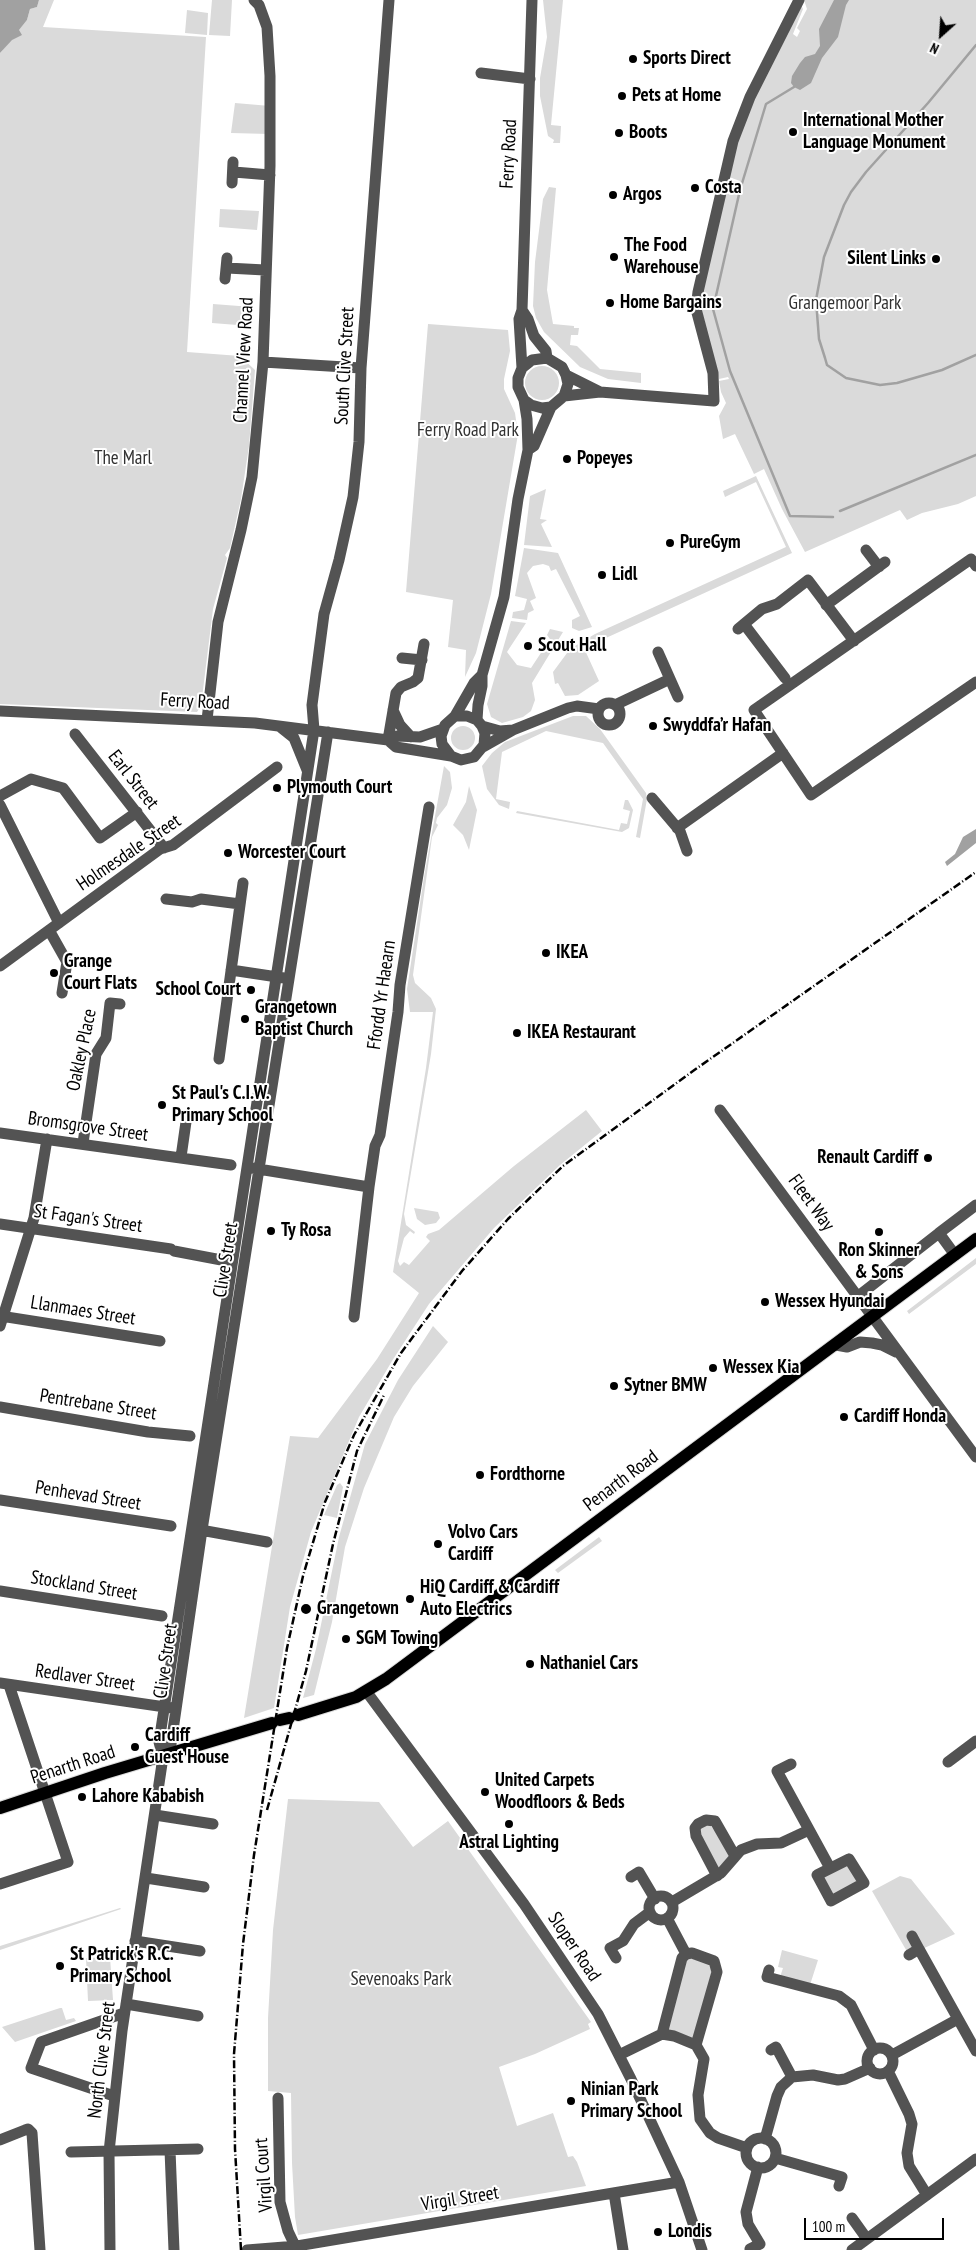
<!DOCTYPE html>
<meta charset="utf-8">
<style>
body{margin:0}
#map{position:relative;width:976px;height:2250px;overflow:hidden;background:#fff;font-family:"PT Sans Narrow",sans-serif}
canvas{display:block}
.north{position:absolute;left:916px;top:10px;width:50px;height:50px;-webkit-text-stroke:4px #fff;paint-order:stroke;rotate:206deg;font-size:14px;font-weight:700;line-height:20px;text-align:center;color:#000}
.north::after{content:'';display:block;margin:auto;width:18px;height:22px;background:#000;clip-path:polygon(50% 0,100% 100%,50% 72%,0 100%)}
.scale{position:absolute;left:804px;top:2218px;width:140px;height:22px;box-sizing:border-box;border:2px solid #000;border-top:0;padding-left:6px;font-size:15px;line-height:18px;white-space:nowrap;color:#000;-webkit-text-stroke:4px #fff;paint-order:stroke}
</style>
<div id="map">
<canvas width="976" height="2250"></canvas>
<div class="north">N</div>
<div class="scale">100 m</div>
</div>
<script>
const ctx = document.querySelector('canvas').getContext('2d');
ctx.lineJoin = 'round';
function fillPath(path, color) { ctx.fillStyle = color; ctx.fill(path, 'evenodd'); }
const shape = rows => new Path2D(rows.map(r => 'M' + r).join(''));
function trace(path, color, width, dash) { ctx.strokeStyle = color; ctx.lineWidth = width; ctx.lineCap = dash ? 'butt' : 'round'; ctx.setLineDash(dash || []); ctx.stroke(path); }
function drawText(font, color, halo, rows, align = 'center') {
  ctx.font = font + ' "PT Sans Narrow",sans-serif'; ctx.lineWidth = 4; ctx.setLineDash([]); ctx.textBaseline = 'middle'; ctx.strokeStyle = halo; ctx.fillStyle = color; for (const [text, x, y, turn = 0] of rows) {
    ctx.save(); ctx.translate(x, y); ctx.rotate((+turn || 0) * Math.PI / 180); ctx.textAlign = isNaN(turn) ? turn : align; if (halo) ctx.strokeText(text, 0, 0); ctx.fillText(text, 0, 0); ctx.restore();
  }
}
fillPath(shape([
 [39,0,54,0,43,27,206,37,187,352,240,356,255,370,249,446,241,499,230,548,225,555,227,558,213,609,201,706,197,712,0,704,0,53,27,20,30,9,37,7],
 [212,0,232,0,230,36,209,35],
 [543,0,563,0,551,125,561,126,560,143,553,143,554,140,548,136,540,96,540,78,547,37],
 [804,0,976,0,976,496,958,504,922,513,907,520,900,510,805,552,782,509,764,469,754,474,735,434,723,439,719,416,726,403,721,392,719,381,729,379,728,377,719,379,700,304,728,180,739,182,740,181,729,177,738,141,747,114,801,5,803,9,793,34,797,37,800,31,797,28,807,9],
 [187,10,208,13,207,35,185,33],
 [235,103,270,106,269,134,231,133],
 [549,187,556,188,547,290,553,324,574,326,574,328,579,328,578,335,571,335,570,345,577,346,600,369,641,373,641,383,608,379,580,367,544,332,536,318,533,306,535,262,543,199],
 [220,209,259,211,257,230,219,227],
 [213,304,252,307,250,326,212,323],
 [428,324,508,330,510,351,504,379,504,389,515,413,518,434,491,594,476,653,465,677,466,650,448,647,453,600,406,592],
 '525 383a17 17 0 1 1 34 0a17 17 0 1 1-34 0Z',
 [756,476,792,553,584,648,599,681,578,695,565,696,558,683,555,684,553,672,570,649,595,634,786,547,756,482,725,497,723,491],
 [546,489,540,519,547,520,541,524,552,547,524,545,530,496],
 [524,548,558,553,592,627,579,631,572,628,572,620,580,616,556,569,551,571,549,566,543,564,533,566,527,573,536,598,530,601,534,610,528,613,527,620,512,618,513,612,524,610,527,599,515,596],
 [511,621,526,623,507,652,517,665,531,668,550,639,547,635,550,629,563,632,532,683,535,700,531,711,523,717,502,723,491,717,487,704],
 [573,716,586,716,600,729,646,793,647,799,640,838,636,837,643,799,603,743,546,731,502,752,496,799,510,802,509,809,499,805,487,789,482,766,492,753,505,742],
 '451 738a12 12 0 1 1 24 0a12 12 0 1 1-24 0Z',
 [444,766,450,772,452,788,447,805,437,818,436,823,438,825,432,837,413,975,415,983,431,998,436,1009,431,1054,404,1214,406,1225,415,1232,414,1234,410,1231,404,1238,398,1261,400,1266,404,1262,409,1265,430,1241,426,1237,428,1234,439,1230,514,1166,586,1110,602,1131,560,1165,494,1228,429,1304,392,1361,359,1417,311,1532,290,1607,274,1708,244,1718,290,1436,318,1438,377,1359,419,1293,393,1272,426,1068,433,1012,410,1012,407,989,424,877],
 [469,786,477,810,469,850,463,835,453,825,466,802],
 [625,800,628,800,633,810,629,828,622,832,516,813,517,811,619,830,621,823,627,824,630,811,623,809],
 [414,1208,438,1212,440,1218,436,1223,425,1225,417,1219],
 [976,1258,976,1264,909,1314,907,1311],
 [433,1326,448,1342,413,1386,394,1417,364,1488,345,1547,332,1622,314,1695,303,1698,316,1649,339,1537,365,1444,398,1380],
 [340,1483,343,1487,337,1518,324,1515,337,1485],
 [599,1537,602,1541,558,1573,555,1570],
 [288,1799,379,1802,413,1847,448,1821,591,2022,588,2024,590,2029,535,2054,499,2067,517,2126,553,2113,568,2157,573,2156,577,2162,586,2186,298,2235,295,2217,292,2163,291,2093,268,2091,268,2018,273,1930],
 [706,1820,735,1856,721,1873,695,1828],
 [849,1859,864,1883,831,1901,817,1875],
 [900,1876,911,1879,955,1934,909,1955,872,1891],
 [120,1908,121,1909,0,1950,0,1946],
 [782,1950,818,1960,809,1988,779,1980,783,1968,778,1967],
 [110,1957,113,2000,88,2001,86,1958],
 [682,1958,714,1961,696,2045,662,2034],
 [60,2008,62,2008,66,2020,74,2018,76,2021,15,2042,2,2027]
]), '#dadada');
fillPath(shape([
 [0,0,39,0,37,7,30,9,27,20,19,30,22,35,12,40,0,53],
 [834,0,849,0,846,5,838,37,822,58,811,83,800,90,794,87,791,83,792,76,800,63,805,57,815,54,820,46,819,29],
 [976,829,976,843,947,866,945,862,955,854,963,837]
]), '#a1a1a1');
trace(shape([
 [976,45,928,103,866,172,851,192,844,205,824,257,816,300,819,339,825,358,827,365,846,378,880,385,897,383,942,370,976,355],
 [794,87,766,104,740,190,713,309,730,371,790,516,833,517],
 [840,511,976,455]
]), '#a1a1a1', 2.5);
const major = shape([
 [298,1715,356,1697,386,1679,976,1239],
 [280,1720,289,1718],
 [0,1808,105,1773,272,1723]
]);
trace(major, '#dbdbdb', 14);
trace(shape([
 [481,73,530,79],
 [234,172,270,175],
 [232,183,233,162],
 [227,268,265,270],
 [225,279,227,258],
 [522,310,528,319,534,336,546,351,547,358],
 [263,362,361,368],
 [522,368,532,360,547,358,562,367,566,375,568,384,564,396,551,407,542,408,531,405,524,400],
 [600,392,714,401,713,373,696,309,698,292,733,141,750,97,799,0],
 [564,396,600,392,566,375],
 [528,450,534,446,551,407],
 [866,550,879,567],
 [976,566,971,559,754,710,811,795,976,682],
 [826,605,885,562],
 [744,624,785,678],
 [738,629,762,609,777,604,808,580,854,641],
 [658,652,678,697],
 [402,658,422,660],
 '598 714a11 11 0 1 1 22 0a11 11 0 1 1-22 0Z',
 [615,705,670,679],
 [393,710,400,725,411,737],
 [0,711,255,723,388,740,396,747,451,756],
 [455,716,467,716,477,720,482,726,485,733,484,745,474,757,461,760,451,756,442,744,441,736,445,725,455,716,474,683,482,675],
 [207,720,218,622,241,530,252,477,263,362,270,166,270,76,267,27,259,5,254,0],
 [477,720,478,705,482,686,482,675,504,597,518,499,528,450,527,419,524,400,518,387,518,378,522,368,519,319,522,310,532,0],
 [279,726,294,738,307,770],
 [482,726,500,731,513,730,483,747],
 [513,730,568,708,577,706,599,709],
 [75,734,164,848],
 [388,740,396,693,401,687,413,682,418,678,424,644],
 [388,740,397,736,420,737,443,729],
 [0,796,31,779,63,788,100,838,137,812],
 [652,798,680,831,687,851],
 [0,805,59,923],
 [677,828,783,753],
 [166,899,192,902,201,899,240,904],
 [49,930,67,962,62,993],
 [0,966,160,849,173,845,277,767],
 [231,970,284,978],
 [219,1059,243,883],
 [720,1110,976,1457],
 [0,1133,231,1165],
 [83,1143,96,1054,106,1038,110,1003,120,1004],
 [181,1157,186,1122],
 [252,1168,369,1187,354,1317],
 [369,1187,375,1146,380,1135,398,1012,400,985,429,807],
 [0,1224,171,1249],
 [939,1233,976,1205],
 [174,1251,232,1262],
 [857,1297,939,1233,955,1255],
 [0,1316,160,1341],
 [0,1326,34,1218,47,1139],
 [836,1345,847,1347,860,1342,872,1343,882,1345,896,1352],
 [0,1407,148,1432,190,1436],
 [0,1500,171,1526],
 [195,1529,267,1542],
 [0,1591,162,1616],
 [0,1683,172,1708],
 [366,1691,524,1904,598,2014,631,2079,679,2182,702,2250],
 [163,1757,171,1744,202,1530,328,732],
 [948,1762,976,1741],
 [791,1764,777,1771,830,1868],
 [155,1815,213,1824],
 [849,1859,864,1883,831,1901,817,1875,849,1859],
 [717,1876,696,1836,695,1828,698,1824,706,1820,715,1821,735,1856],
 [631,1877,639,1872,655,1899],
 [146,1878,204,1887],
 [0,1884,68,1862,9,1685],
 '649 1908a12 12 0 1 1 24 0a12 12 0 1 1-24 0Z',
 [672,1902,721,1873,741,1850,757,1844,781,1843,809,1830],
 [667,1918,686,1954],
 [912,1936,919,1949],
 [135,1941,200,1951],
 [692,1953,714,1961,717,1972,696,2045,674,2036,662,2034,682,1958,686,1954,692,1953],
 [909,1955,919,1949,976,2051],
 [616,1958,610,1948,623,1941,634,1924,650,1912],
 [769,1970,767,1977,839,1996,851,2005,874,2050],
 [126,2004,198,2016],
 [696,2045,704,2059,698,2095,700,2119,710,2133,718,2138,747,2148],
 '867 2061a13 13 0 1 1 26 0a13 13 0 1 1-26 0Z',
 [771,2050,776,2047,792,2077],
 [619,2055,662,2034],
 [892,2055,958,2019],
 [888,2071,909,2114,912,2124,907,2153,909,2166,927,2195],
 [114,2096,31,2068,41,2042,124,2013],
 [278,2098,280,2202,288,2231,297,2250],
 '746 2153a15 15 0 1 1 30 0a15 15 0 1 1-30 0Z',
 [765,2139,777,2096,781,2087,792,2077,813,2075,838,2080,845,2079,870,2068],
 [0,2140,25,2130,28,2129,32,2133,40,2250],
 [170,2150,174,2250],
 [71,2152,198,2149],
 [775,2158,842,2177,839,2186],
 [614,2193,623,2250],
 [852,2218,867,2239],
 [750,2249,760,2244,748,2224,746,2212,758,2167],
 [110,2250,109,2152,122,2031,163,1757,159,1742,314,730,312,705,324,614,339,560,353,497,359,442,361,368,389,0],
 [247,2250,297,2246,679,2182],
 [852,2250,976,2159]
]), '#535353', 11);
trace(major, '#000', 12);
trace(shape([
 [267,1810,306,1671,333,1544,357,1451,384,1395],
 [241,2250,235,2149,234,2054,243,1944,254,1855,287,1648,303,1576,325,1502,354,1435,401,1353,462,1271,508,1219,563,1166,693,1071,976,872]
]), '#000', 2.5, [8, 2.5, 1, 2.5]);
for (const [x, y, r, color] of [
 [633,59,5,"#000"],
 [622,96,5,"#000"],
 [793,132,5,"#000"],
 [619,133,5,"#000"],
 [695,188,5,"#000"],
 [613,195,5,"#000"],
 [614,257,5,"#000"],
 [936,259,5,"#000"],
 [610,303,5,"#000"],
 [567,459,5,"#000"],
 [670,543,5,"#000"],
 [602,575,5,"#000"],
 [528,646,5,"#000"],
 [653,726,5,"#000"],
 [277,788,5,"#000"],
 [228,853,5,"#000"],
 [546,953,5,"#000"],
 [54,973,5,"#000"],
 [251,990,5,"#000"],
 [245,1019,5,"#000"],
 [517,1033,5,"#000"],
 [162,1105,5,"#000"],
 [928,1158,5,"#000"],
 [271,1231,5,"#000"],
 [879,1232,5,"#000"],
 [765,1302,5,"#000"],
 [713,1368,5,"#000"],
 [614,1386,5,"#000"],
 [844,1417,5,"#000"],
 [480,1475,5,"#000"],
 [438,1544,5,"#000"],
 [410,1599,5,"#000"],
 [306,1609,6,"#000"],
 [346,1639,5,"#000"],
 [530,1664,5,"#000"],
 [135,1747,5,"#000"],
 [485,1792,5,"#000"],
 [82,1797,5,"#000"],
 [509,1824,5,"#000"],
 [60,1966,5,"#000"],
 [571,2101,5,"#000"],
 [658,2232,5,"#000"]
]) { const dot = new Path2D(); dot.arc(x, y, r, 0, 2 * Math.PI); ctx.fillStyle = color; ctx.fill(dot); trace(dot, '#fff', 2); }
drawText('bold 19px', '#000', '#fff', [
 ["Sports Direct",643,59],
 ["Pets at Home",632,96],
 ["International Mother",803,121],
 ["Language Monument",803,143],
 ["Boots",629,133],
 ["Costa",705,188],
 ["Argos",623,195],
 ["The Food",624,246],
 ["Warehouse",624,268],
 ["Silent Links",926,259,"right"],
 ["Home Bargains",620,303],
 ["Popeyes",577,459],
 ["PureGym",680,543],
 ["Lidl",612,575],
 ["Scout Hall",538,646],
 ["Swyddfa’r Hafan",663,726],
 ["Plymouth Court",287,788],
 ["Worcester Court",238,853],
 ["IKEA",556,953],
 ["Grange",64,962],
 ["Court Flats",64,984],
 ["School Court",241,990,"right"],
 ["Grangetown",255,1008],
 ["Baptist Church",255,1030],
 ["IKEA Restaurant",527,1033],
 ["St Paul's C.I.W.",172,1094],
 ["Primary School",172,1116],
 ["Renault Cardiff",918,1158,"right"],
 ["Ty Rosa",281,1231],
 ["Ron Skinner",879,1251,"center"],
 ["& Sons",879,1273,"center"],
 ["Wessex Hyundai",775,1302],
 ["Wessex Kia",723,1368],
 ["Sytner BMW",624,1386],
 ["Cardiff Honda",854,1417],
 ["Fordthorne",490,1475],
 ["Volvo Cars",448,1533],
 ["Cardiff",448,1555],
 ["HiQ Cardiff & Cardiff",420,1588],
 ["Auto Electrics",420,1610],
 ["Grangetown",317,1609],
 ["SGM Towing",356,1639],
 ["Nathaniel Cars",540,1664],
 ["Cardiff",145,1736],
 ["Guest House",145,1758],
 ["United Carpets",495,1781],
 ["Woodfloors & Beds",495,1803],
 ["Lahore Kababish",92,1797],
 ["Astral Lighting",509,1843,"center"],
 ["St Patrick's R.C.",70,1955],
 ["Primary School",70,1977],
 ["Ninian Park",581,2090],
 ["Primary School",581,2112],
 ["Londis",668,2232]
], 'left');
drawText('19px', '#000', '#fff', [
 ["Ferry Road",509,154,-87],
 ["Channel View Road",244,360,-87],
 ["South Clive Street",345,366,-87],
 ["Ferry Road",195,702,3],
 ["Earl Street",133,780,52],
 ["Holmesdale Street",129,853,-34],
 ["Ffordd Yr Haearn",382,995,-82],
 ["Oakley Place",82,1050,-78],
 ["Bromsgrove Street",88,1127,8],
 ["Fleet Way",811,1203,54],
 ["St Fagan's Street",88,1219,8],
 ["Clive Street",226,1260,-81],
 ["Llanmaes Street",83,1311,9],
 ["Pentrebane Street",98,1405,9],
 ["Penarth Road",621,1481,-37],
 ["Penhevad Street",88,1496,9],
 ["Stockland Street",84,1586,9],
 ["Clive Street",166,1661,-82],
 ["Redlaver Street",85,1678,8],
 ["Penarth Road",73,1765,-18],
 ["Sloper Road",574,1947,56],
 ["North Clive Street",102,2060,-83],
 ["Virgil Court",264,2175,-94],
 ["Virgil Street",460,2199,-9]
]);
drawText('19px', '#313131', '#fff', [
 ["Grangemoor Park",845,304],
 ["Ferry Road Park",468,431],
 ["The Marl",123,459],
 ["Sevenoaks Park",401,1980]
]);
</script>
